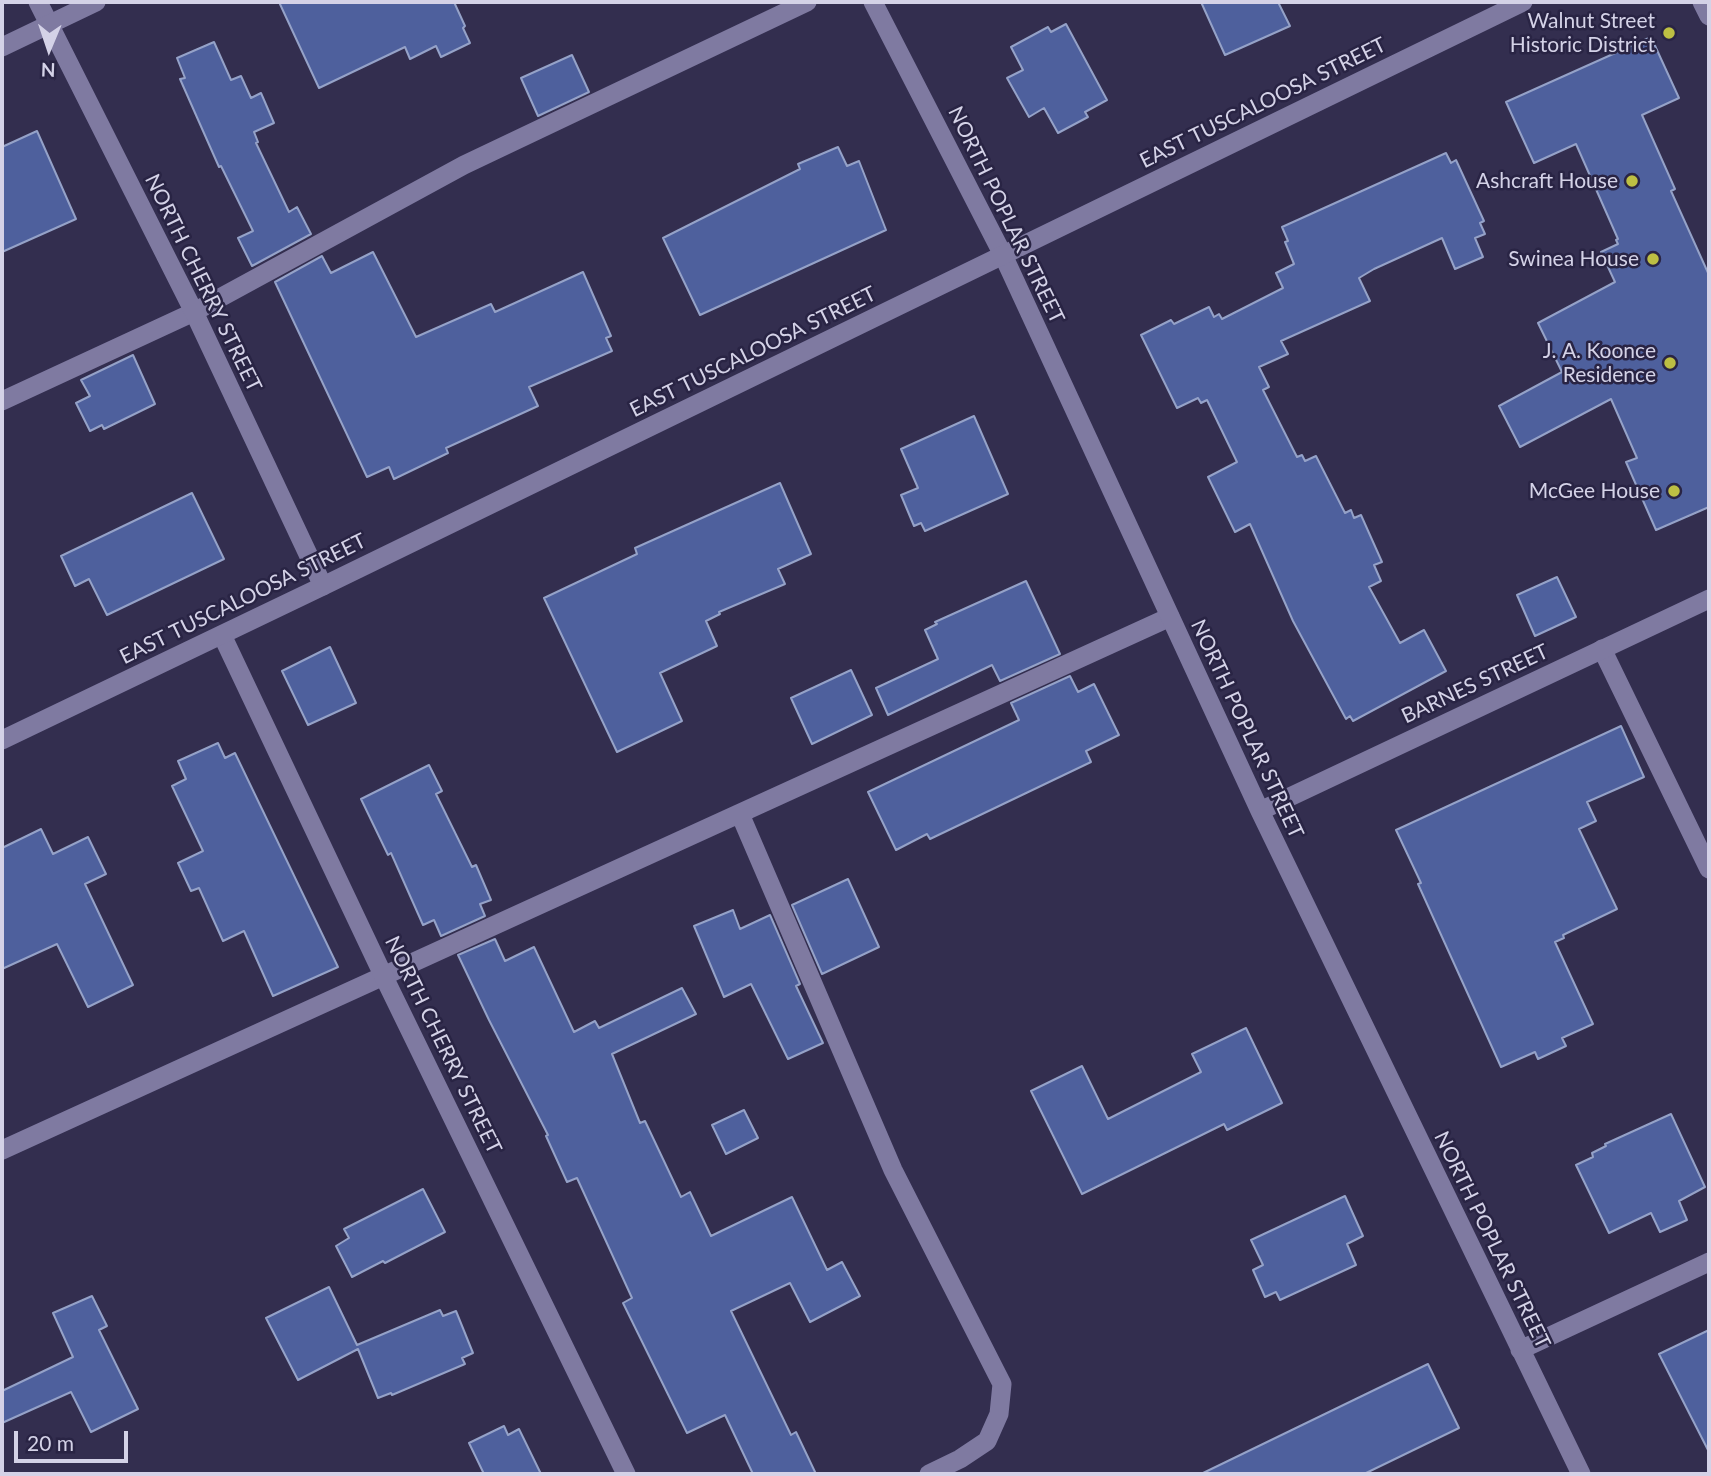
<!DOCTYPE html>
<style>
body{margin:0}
#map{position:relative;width:1711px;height:1476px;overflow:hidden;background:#332e4f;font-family:Lato,sans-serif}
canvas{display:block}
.frame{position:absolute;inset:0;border:4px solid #d4d2e7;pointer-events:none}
.north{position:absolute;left:14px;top:14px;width:70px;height:70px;-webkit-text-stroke:5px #292444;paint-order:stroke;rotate:182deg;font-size:19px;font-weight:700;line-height:28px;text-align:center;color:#d4d2e7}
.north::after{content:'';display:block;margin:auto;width:24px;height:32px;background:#d4d2e7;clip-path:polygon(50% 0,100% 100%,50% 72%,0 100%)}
.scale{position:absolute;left:14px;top:1431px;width:114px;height:32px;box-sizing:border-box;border:4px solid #d4d2e7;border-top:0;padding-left:9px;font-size:21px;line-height:24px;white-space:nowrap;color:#d4d2e7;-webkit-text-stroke:5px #292444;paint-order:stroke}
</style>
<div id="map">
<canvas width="1711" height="1476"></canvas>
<div class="frame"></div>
<div class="north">N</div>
<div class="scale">20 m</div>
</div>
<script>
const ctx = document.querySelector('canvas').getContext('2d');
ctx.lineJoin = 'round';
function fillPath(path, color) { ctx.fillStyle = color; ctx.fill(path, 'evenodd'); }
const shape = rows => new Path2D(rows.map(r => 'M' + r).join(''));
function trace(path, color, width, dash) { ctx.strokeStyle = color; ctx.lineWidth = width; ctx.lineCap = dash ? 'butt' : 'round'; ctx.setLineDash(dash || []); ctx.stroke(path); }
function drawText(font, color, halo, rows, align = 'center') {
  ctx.font = font + ' Lato,sans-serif'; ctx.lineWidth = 5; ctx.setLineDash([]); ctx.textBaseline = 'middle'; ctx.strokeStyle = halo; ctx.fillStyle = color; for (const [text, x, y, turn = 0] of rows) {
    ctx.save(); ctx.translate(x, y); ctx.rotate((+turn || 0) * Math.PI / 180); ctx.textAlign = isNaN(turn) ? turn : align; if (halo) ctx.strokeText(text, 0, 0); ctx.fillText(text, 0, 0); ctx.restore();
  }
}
const building = shape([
 [279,2,454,2,465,26,463,28,470,43,441,57,436,46,410,59,405,47,319,88,279,2],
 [1201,2,1278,2,1290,26,1225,55,1201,2],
 [1066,24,1107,100,1085,112,1088,117,1058,133,1044,108,1029,117,1007,78,1023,70,1011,47,1048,27,1051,32,1066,24],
 [1651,37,1679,98,1642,115,1675,189,1671,191,1709,275,1709,507,1656,530,1626,462,1637,458,1611,399,1520,447,1499,406,1562,372,1538,323,1615,282,1601,252,1618,244,1616,240,1618,239,1576,144,1534,163,1506,102,1651,37],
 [214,42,231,80,241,76,251,98,261,93,274,123,254,132,258,142,256,143,289,212,297,207,311,234,252,266,238,238,253,231,221,166,219,167,180,79,185,78,177,58,214,42],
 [572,55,589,92,538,116,521,78,572,55],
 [37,131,76,219,2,252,2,147,37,131],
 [838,147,847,166,859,161,886,230,700,315,663,238,800,169,798,164,838,147],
 [1446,153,1451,163,1456,160,1484,221,1480,223,1485,234,1475,238,1483,257,1455,269,1442,238,1374,269,1359,278,1370,301,1281,341,1288,354,1259,367,1269,387,1263,390,1297,457,1302,455,1305,461,1316,456,1345,513,1351,510,1354,518,1361,515,1382,562,1374,565,1381,581,1369,587,1400,643,1424,630,1446,671,1353,721,1350,716,1346,719,1293,621,1250,524,1235,532,1208,477,1237,462,1207,400,1201,403,1198,398,1177,408,1141,335,1171,320,1174,324,1209,307,1214,317,1219,314,1222,319,1283,288,1276,273,1294,264,1285,242,1288,241,1282,227,1446,153],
 [373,252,416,337,491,304,495,312,583,272,611,336,606,338,612,351,529,387,538,406,446,448,448,453,394,479,389,467,367,477,275,282,322,256,331,273,373,252],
 [133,355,155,404,104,429,102,425,90,431,76,403,90,396,81,380,133,355],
 [974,416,1008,494,925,531,921,523,914,526,901,495,918,488,901,449,974,416],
 [780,483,811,554,778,569,785,584,719,612,720,614,706,621,717,646,660,673,682,721,617,752,544,598,637,554,635,548,780,483],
 [192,493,224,559,107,615,89,579,75,586,61,556,192,493],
 [1557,577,1576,617,1535,636,1517,595,1557,577],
 [1026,581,1060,654,1000,681,992,665,888,715,876,688,938,659,925,630,937,624,935,622,1026,581],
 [330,647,356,703,308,725,282,671,330,647],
 [851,670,872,715,812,744,791,698,851,670],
 [1070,676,1078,692,1094,684,1119,735,1086,751,1091,762,930,839,927,834,896,850,868,792,1019,720,1011,703,1070,676],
 [1621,726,1644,777,1587,802,1596,821,1579,829,1617,909,1563,935,1564,938,1555,942,1593,1024,1562,1038,1566,1046,1538,1059,1535,1052,1501,1067,1418,884,1421,883,1396,830,1621,726],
 [218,743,225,758,235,753,338,967,273,996,244,931,223,941,199,888,191,891,178,863,203,851,172,786,186,779,178,761,218,743],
 [429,765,442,791,436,794,472,867,476,865,491,900,480,904,485,916,441,936,434,920,423,925,391,853,388,855,361,799,429,765],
 [41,829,53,854,88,837,106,874,85,884,133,985,88,1007,57,944,2,969,2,848,41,829],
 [848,879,879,947,822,974,792,905,848,879],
 [733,910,740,929,770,915,800,984,796,986,823,1043,788,1059,751,984,724,997,694,926,733,910],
 [495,939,505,961,534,947,574,1032,595,1021,599,1028,682,988,696,1014,612,1054,640,1123,645,1121,681,1197,690,1192,711,1236,792,1197,827,1270,842,1262,860,1296,810,1322,790,1283,731,1311,791,1435,796,1432,816,1474,753,1474,725,1415,687,1433,623,1303,632,1298,577,1178,567,1182,546,1136,548,1135,489,1020,458,955,495,939],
 [1246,1028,1282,1103,1227,1130,1224,1124,1082,1194,1031,1091,1082,1066,1108,1119,1201,1072,1192,1054,1246,1028],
 [744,1110,758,1138,726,1154,712,1125,744,1110],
 [1671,1114,1705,1187,1679,1201,1687,1220,1660,1232,1651,1213,1609,1233,1576,1165,1593,1157,1592,1153,1606,1146,1605,1144,1671,1114],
 [423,1189,445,1232,385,1263,383,1261,352,1277,336,1246,349,1238,344,1229,423,1189],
 [1345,1196,1363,1236,1347,1244,1356,1265,1280,1300,1276,1292,1265,1297,1253,1270,1263,1265,1251,1240,1345,1196],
 [329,1287,357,1345,440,1310,443,1316,456,1311,473,1353,462,1358,465,1364,392,1395,391,1393,378,1398,358,1349,298,1380,266,1318,329,1287],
 [92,1296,107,1326,99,1330,138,1409,91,1432,71,1392,2,1423,2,1391,73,1357,53,1313,92,1296],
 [1709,1330,1709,1452,1659,1354,1709,1330],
 [1428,1364,1459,1428,1364,1474,1201,1474,1428,1364],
 [504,1426,508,1435,519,1429,541,1474,484,1474,469,1443,504,1426]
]);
fillPath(building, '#4e609d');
trace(building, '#95a2c8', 2);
trace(shape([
 [2,401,194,312,464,165,807,2],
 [1602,649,1709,869],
 [740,814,893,1170,1002,1384,999,1414,987,1441,960,1459,929,1474],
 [2,1150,1170,617]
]), '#7f7aa1', 19);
trace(shape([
 [38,2,194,312,323,586],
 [873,2,1003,255,1260,811,1581,1474],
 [222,635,384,977,626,1474],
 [1260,811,1709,599],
 [1520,1350,1709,1262]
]), '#7f7aa1', 19);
trace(shape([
 [1702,2,1709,16],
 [2,47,96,2],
 [2,740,323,586,1523,2]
]), '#7f7aa1', 19);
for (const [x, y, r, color] of [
 [1669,33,7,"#bdbf43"],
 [1632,181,7,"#bdbf43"],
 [1653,259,7,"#bdbf43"],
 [1670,363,7,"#bdbf43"],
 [1674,491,7,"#bdbf43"]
]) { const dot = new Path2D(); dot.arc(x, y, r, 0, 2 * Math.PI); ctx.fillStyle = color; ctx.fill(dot); trace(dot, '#292444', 2.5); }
drawText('21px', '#d4d2e7', '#292444', [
 ["Walnut Street",1655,21],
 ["Historic District",1655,45],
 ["Ashcraft House",1618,181],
 ["Swinea House",1639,259],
 ["J. A. Koonce",1656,351],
 ["Residence",1656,375],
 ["McGee House",1660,491]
], 'right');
drawText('21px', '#d4d2e7', '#292444', [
 ["EAST TUSCALOOSA STREET",1263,103,-26],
 ["NORTH POPLAR STREET",1006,215,64],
 ["NORTH CHERRY STREET",203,283,64],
 ["EAST TUSCALOOSA STREET",753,352,-26],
 ["EAST TUSCALOOSA STREET",243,599,-26],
 ["BARNES STREET",1475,684,-25],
 ["NORTH POPLAR STREET",1247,729,65],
 ["NORTH CHERRY STREET",443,1045,64],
 ["NORTH POPLAR STREET",1492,1240,64]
]);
</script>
